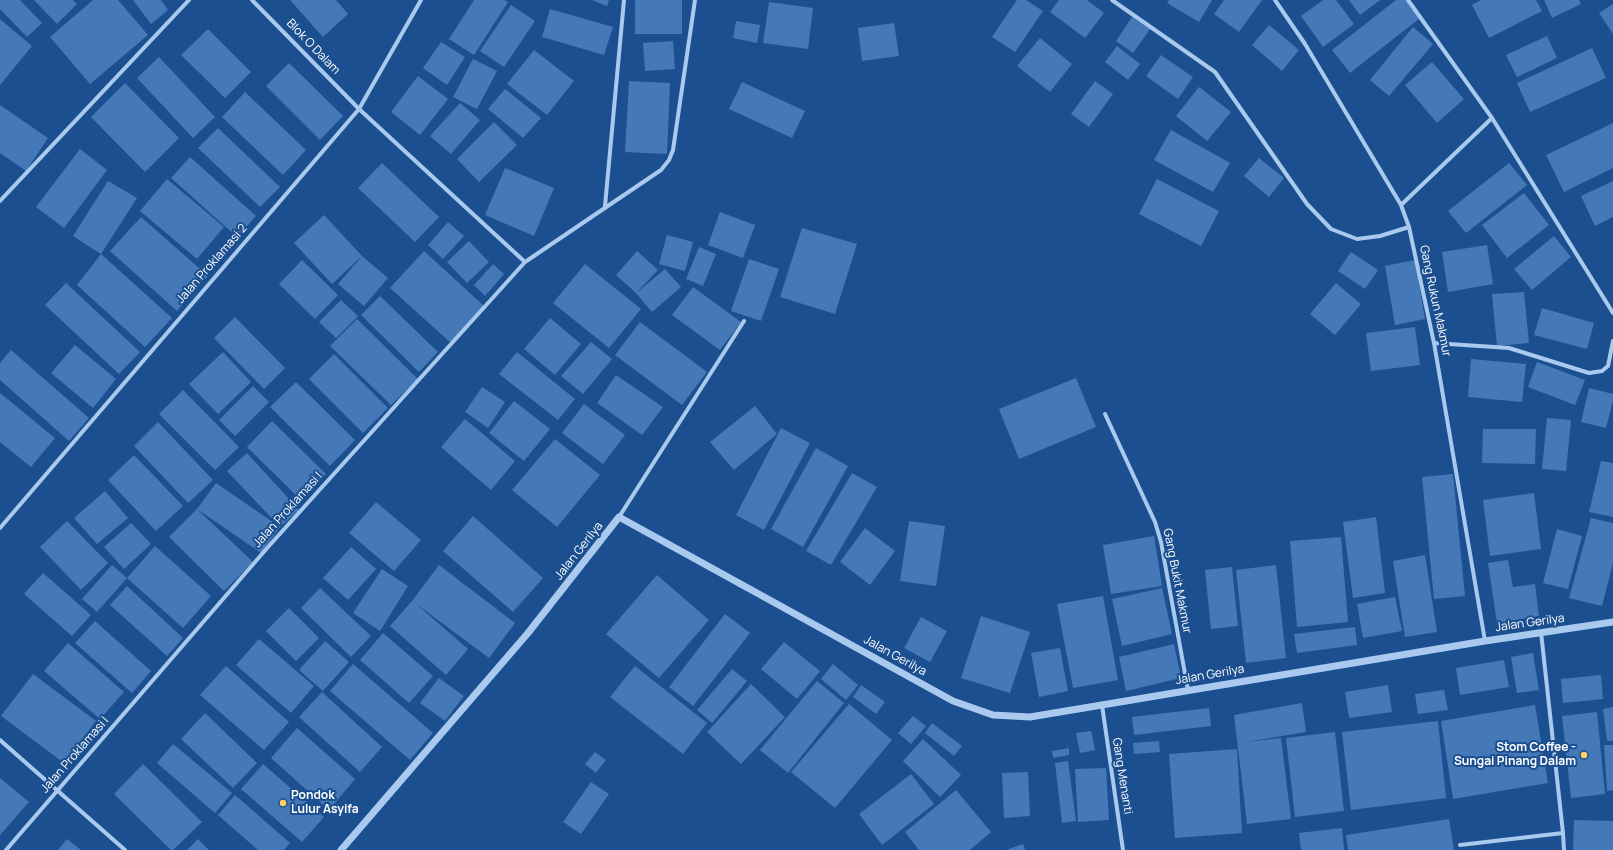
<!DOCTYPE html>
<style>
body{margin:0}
canvas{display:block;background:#1b4f8f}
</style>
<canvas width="1613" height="850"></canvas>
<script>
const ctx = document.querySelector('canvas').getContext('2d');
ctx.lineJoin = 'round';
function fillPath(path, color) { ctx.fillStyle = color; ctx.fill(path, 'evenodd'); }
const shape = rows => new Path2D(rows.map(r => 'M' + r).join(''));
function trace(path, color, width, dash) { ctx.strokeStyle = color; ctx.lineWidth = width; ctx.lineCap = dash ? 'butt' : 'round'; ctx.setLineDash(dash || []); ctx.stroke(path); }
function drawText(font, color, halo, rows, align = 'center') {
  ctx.font = font + ' Manrope,sans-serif'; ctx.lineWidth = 4; ctx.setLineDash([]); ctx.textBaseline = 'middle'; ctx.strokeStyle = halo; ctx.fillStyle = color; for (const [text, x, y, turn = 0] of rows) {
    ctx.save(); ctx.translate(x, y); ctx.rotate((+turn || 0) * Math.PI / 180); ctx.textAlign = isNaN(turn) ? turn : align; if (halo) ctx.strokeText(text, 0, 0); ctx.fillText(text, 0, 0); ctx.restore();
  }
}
fillPath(shape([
 [0,0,20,0,42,23,27,37,0,9],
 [34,0,73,0,77,4,57,24],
 [93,0,118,0,148,35,90,84,50,37],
 [133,0,161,0,168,10,151,24],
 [290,0,336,0,348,14,323,37],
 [474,0,504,0,508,2,474,55,449,39],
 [592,0,609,0,607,6],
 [635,0,682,0,682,34,635,34],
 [1017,0,1026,0,1043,11,1015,52,992,37],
 [1059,0,1087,0,1104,13,1085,38,1050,12],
 [1169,0,1212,0,1199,22,1167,3],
 [1224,0,1262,0,1239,32,1214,14],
 [1323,0,1336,0,1354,24,1323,47,1301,16],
 [1349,0,1380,0,1360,15],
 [1396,0,1406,0,1420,18,1350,73,1332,50],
 [1481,0,1536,0,1542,11,1489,38,1472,5],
 [1544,0,1579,0,1581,4,1552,18],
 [769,2,813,8,808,49,763,43],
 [1613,4,1613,34,1599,13],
 [511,5,535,21,504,67,480,51],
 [550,9,613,27,604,55,542,37],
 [1132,17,1150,29,1133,53,1116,41],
 [0,19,32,46,0,85],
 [736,21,760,25,757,43,733,38],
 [894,23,899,56,862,61,858,28],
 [1269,25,1299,50,1282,71,1252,45],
 [1413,27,1433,44,1389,96,1370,80],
 [208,29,251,72,225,98,181,55],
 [1547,36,1557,58,1517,77,1506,55],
 [1040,38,1072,64,1050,92,1017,66],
 [673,41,675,69,645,71,643,43],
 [441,42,465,57,447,85,423,68],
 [1117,46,1140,64,1128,80,1105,62],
 [1592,48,1606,78,1530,112,1517,83],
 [534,50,574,81,547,115,507,84],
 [1161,55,1193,77,1178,99,1146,76],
 [159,57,215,117,193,138,137,78],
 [473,59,497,71,477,109,453,97],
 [1432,62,1464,99,1437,123,1405,85],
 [289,63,343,116,320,140,266,86],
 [418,76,448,99,420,135,391,112],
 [629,81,670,83,667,154,625,152],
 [1095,81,1113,94,1089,127,1071,114],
 [742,82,805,111,792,138,729,109],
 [125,83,179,138,145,172,91,117],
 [1199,87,1231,112,1207,141,1176,116],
 [505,89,541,118,523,138,488,109],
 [245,92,306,150,283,175,222,117],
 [460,103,480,120,451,154,430,136],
 [0,105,48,138,26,171,0,153],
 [494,122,517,145,479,182,457,159],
 [1613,123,1613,168,1564,192,1546,155],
 [218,128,280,187,260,207,198,148],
 [1171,130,1230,163,1213,192,1154,160],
 [80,149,107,170,64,228,36,207],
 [190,157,256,216,237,237,171,178],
 [1259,158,1284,178,1269,197,1244,176],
 [382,163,439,217,415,242,358,188],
 [1509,163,1527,185,1466,233,1448,211],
 [505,168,554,188,534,236,485,215],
 [167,179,224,227,197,259,140,211],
 [1157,179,1219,211,1201,246,1139,214],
 [108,181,137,198,101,254,73,236],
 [1613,181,1613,217,1595,226,1581,196],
 [1524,193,1549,225,1507,258,1482,225],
 [720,212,755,225,743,258,708,245],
 [324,215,362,256,388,278,364,306,338,284,362,256,332,284,294,243],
 [141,217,208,276,177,311,110,251],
 [448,222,464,236,443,259,428,245],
 [802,228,857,244,835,314,780,297],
 [667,235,693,242,685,271,659,264],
 [1554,236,1571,257,1532,290,1514,269],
 [469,241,489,262,467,283,447,262],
 [1487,245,1493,284,1448,292,1442,252],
 [699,247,716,254,703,286,686,279],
 [424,251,484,306,451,343,390,288],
 [637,251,658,270,636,293,616,275],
 [1351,252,1378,270,1365,289,1338,271],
 [101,254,172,318,145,347,77,285],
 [749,259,779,269,761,321,731,311],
 [302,260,338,295,315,319,279,284],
 [1415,260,1425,319,1395,325,1385,266],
 [493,264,504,274,485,296,474,285],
 [585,264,641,309,609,348,553,303],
 [665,269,681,287,652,312,636,293],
 [66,283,140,352,119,374,45,305],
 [1336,283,1361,304,1335,335,1310,314],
 [693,287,741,322,720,350,672,315],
 [1524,292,1529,343,1497,346,1492,294],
 [380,296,438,352,419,372,361,315],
 [341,300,358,316,336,338,319,322],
 [1542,308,1594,323,1587,349,1534,335],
 [235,317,285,368,264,389,214,338],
 [550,318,581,344,555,375,524,349],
 [357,319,418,379,391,405,330,346],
 [640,322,707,372,682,405,615,355],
 [1415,327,1420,365,1371,371,1366,333],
 [591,342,612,359,583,394,561,376],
 [75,345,116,379,93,408,51,373],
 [11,350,89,418,69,441,0,380,0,363],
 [223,352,251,382,218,414,189,384],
 [517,352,575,399,558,420,499,374],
 [334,354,388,408,363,433,309,379],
 [1471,359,1526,364,1522,402,1468,397],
 [1537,362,1585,380,1575,405,1528,387],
 [616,375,663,407,642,435,597,403],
 [1076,378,1096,427,1019,459,999,409],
 [296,382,355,440,330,466,270,407],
 [253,386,269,402,235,436,219,420],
 [482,387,505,402,488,428,465,412],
 [1589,388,1613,394,1613,401,1606,428,1581,422],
 [183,390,239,447,215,470,159,414],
 [0,393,55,438,31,467,0,442],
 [514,401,550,429,524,461,489,433],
 [584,404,625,435,603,464,562,433],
 [755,406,777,434,734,470,710,442],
 [1547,418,1571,420,1566,471,1542,469],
 [465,419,515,461,491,490,441,447],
 [272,421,326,474,301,500,247,447],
 [158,422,213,480,188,503,134,446],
 [781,428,810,443,764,530,736,515],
 [1483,429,1536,429,1535,464,1482,463],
 [555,439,600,475,557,527,512,490],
 [816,448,848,466,803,547,771,529],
 [247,453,299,510,280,527,261,553,197,509,216,483,280,527,227,471],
 [134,455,183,506,156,531,108,480],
 [1601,461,1613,463,1613,517,1589,512],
 [852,473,877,487,831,565,806,551],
 [1453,474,1465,596,1434,599,1422,477],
 [105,491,128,518,97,544,74,518],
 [1534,493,1541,549,1490,556,1483,500],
 [376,502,421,540,394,571,349,533],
 [197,509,253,562,224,591,169,537],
 [473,516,543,578,513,612,443,551],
 [1376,517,1385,593,1353,598,1343,522],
 [1591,518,1613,523,1613,563,1602,606,1569,598],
 [67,521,108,563,81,590,40,547],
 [909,521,945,526,936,586,900,581],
 [131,523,151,544,124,569,104,547],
 [865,528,895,551,870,585,840,562],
 [1557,529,1582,536,1568,589,1543,583],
 [1154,536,1162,586,1111,594,1103,545],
 [1341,537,1348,622,1297,627,1290,541],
 [155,546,211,596,183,628,127,578],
 [351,547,376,569,348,600,323,578],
 [1425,555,1437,632,1405,637,1393,561],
 [1508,560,1513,587,1535,584,1539,616,1497,623,1488,563],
 [112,565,127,578,97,612,82,599],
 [439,565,515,623,489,658,415,603,468,649,446,675,390,626,412,601],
 [1276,565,1286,658,1246,663,1236,570],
 [1232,567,1238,626,1211,629,1205,570],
 [382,569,408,586,380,631,353,613],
 [43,573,91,615,72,636,24,594],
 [657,575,709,620,659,678,606,634],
 [127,586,183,638,167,656,110,605],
 [320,588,371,636,351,657,301,608],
 [1162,588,1172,634,1122,646,1112,599],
 [1103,596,1118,680,1073,688,1057,604],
 [1395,597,1402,631,1363,638,1357,604],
 [289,608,319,638,296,661,266,631],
 [725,614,750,633,693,706,669,687],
 [981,616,1030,632,1010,693,961,678],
 [921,617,947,631,930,662,904,648],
 [95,621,151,671,132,693,75,643],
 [1355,627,1357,645,1297,653,1294,634],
 [383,633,433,676,409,703,360,660],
 [259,639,314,686,291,713,236,665],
 [325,641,349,662,323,691,299,670],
 [784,642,820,671,797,699,761,669],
 [68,643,124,692,100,719,44,671],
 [1174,644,1181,678,1126,691,1119,657],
 [1060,648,1068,691,1039,697,1031,653],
 [1533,653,1539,690,1517,693,1511,657],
 [1504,660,1509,687,1460,695,1456,668],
 [353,664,433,733,410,760,330,691],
 [833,664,858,685,846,700,821,679],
 [226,666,289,722,264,750,200,695],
 [635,666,707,723,683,754,610,697],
 [732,669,747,681,712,723,697,710],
 [33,674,96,721,64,763,1,716],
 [1601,675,1603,699,1563,703,1561,679],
 [439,678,464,696,445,721,420,703],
 [817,681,844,703,788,773,760,750],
 [751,684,785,717,741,764,707,732],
 [861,685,885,702,876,714,853,697],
 [1388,685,1392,712,1349,718,1345,692],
 [1444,690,1448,710,1418,714,1415,694],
 [322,692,382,747,360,772,299,717],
 [1302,703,1306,732,1246,742,1281,738,1291,819,1247,824,1234,715],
 [849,704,892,740,835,808,791,772],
 [1535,705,1548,783,1453,799,1441,721],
 [1613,707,1613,741,1607,741,1603,709],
 [1209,708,1211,726,1134,735,1132,717],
 [1597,712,1605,794,1571,798,1562,716],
 [205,713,257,763,233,788,181,739],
 [913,716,926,726,911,744,898,733],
 [1438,721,1446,798,1351,810,1342,732],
 [932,723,962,746,954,756,925,733],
 [297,728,355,779,329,810,271,758],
 [1091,731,1095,750,1080,753,1076,733],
 [1335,732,1344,811,1295,817,1286,738],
 [923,739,961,775,940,797,903,761],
 [1159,741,1160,752,1134,754,1133,743],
 [173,744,232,793,215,813,157,763],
 [1604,745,1613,745,1613,790,1607,791],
 [1069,748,1069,755,1053,758,1052,751],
 [1237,749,1242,833,1175,838,1169,754],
 [595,752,606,760,596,773,585,764],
 [1068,761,1076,821,1062,823,1055,763],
 [143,764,202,822,173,850,171,850,114,794],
 [263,764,324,817,302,842,241,789],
 [1106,768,1109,820,1078,822,1075,769],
 [1028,772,1030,816,1004,818,1002,773],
 [911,774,934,804,882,845,859,814],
 [0,778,29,802,0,835],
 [591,782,609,794,581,834,563,822],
 [956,790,991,832,970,850,919,850,905,832],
 [235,795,290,843,284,850,258,850,218,815],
 [1449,819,1454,850,1348,850,1346,835],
 [1574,820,1613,821,1613,850,1573,850],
 [1342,828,1344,850,1301,850,1299,833],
 [67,839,81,850,58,850],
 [198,839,209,850,187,850],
 [1023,844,1025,850,1006,850]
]), '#4478b7');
trace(shape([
 [252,0,359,109,525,262],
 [1112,0,1215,72,1307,204,1331,229,1357,239,1380,236,1409,227],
 [1275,0,1305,44,1401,205,1409,227,1434,343,1485,641],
 [1492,118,1613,313],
 [0,201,189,0],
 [1401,205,1492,118,1408,0],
 [605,206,624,0],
 [1434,343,1509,348,1589,373,1602,371,1608,366,1613,341],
 [1105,414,1155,522,1161,542,1188,690],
 [619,517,744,321],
 [0,528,359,109,421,0],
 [1541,632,1563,833],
 [1102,705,1123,850],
 [0,740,125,850],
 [1460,845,1563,833,1564,850],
 [6,850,268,547,525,262,661,170,669,160,673,150,695,0]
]), '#a9c9ee', 4);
trace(shape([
 [341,850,528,633,619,517,953,701,993,715,1030,717,1485,641,1613,622]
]), '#a9c9ee', 7);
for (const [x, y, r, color] of [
 [1584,755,4,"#ffd166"],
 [283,803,4,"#ffd166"]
]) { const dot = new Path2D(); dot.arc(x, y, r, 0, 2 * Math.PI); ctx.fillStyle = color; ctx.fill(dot); trace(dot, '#1b4f8f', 1.5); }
drawText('12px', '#fff', '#1b4f8f', [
 ["Blok O Dalam",313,47,46],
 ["Jalan Proklamasi 2",212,264,-49],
 ["Gang Rukun Makmur",1435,301,78],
 ["Jalan Proklamasi I",288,510,-48],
 ["Jalan Gerilya",579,551,-52],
 ["Gang Bukit Makmur",1177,581,79],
 ["Jalan Gerilya",1530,623,-8],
 ["Jalan Gerilya",895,656,29],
 ["Jalan Gerilya",1210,675,-10],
 ["Jalan Proklamasi I",75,755,-49],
 ["Gang Menanti",1122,776,81]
]);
drawText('bold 12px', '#fff', '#1b4f8f', [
 ["Stom Coffee -",1576,748],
 ["Sungai Pinang Dalam",1576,762],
 ["Pondok",291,796,"left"],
 ["Lulur Asyifa",291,810,"left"]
], 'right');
</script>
